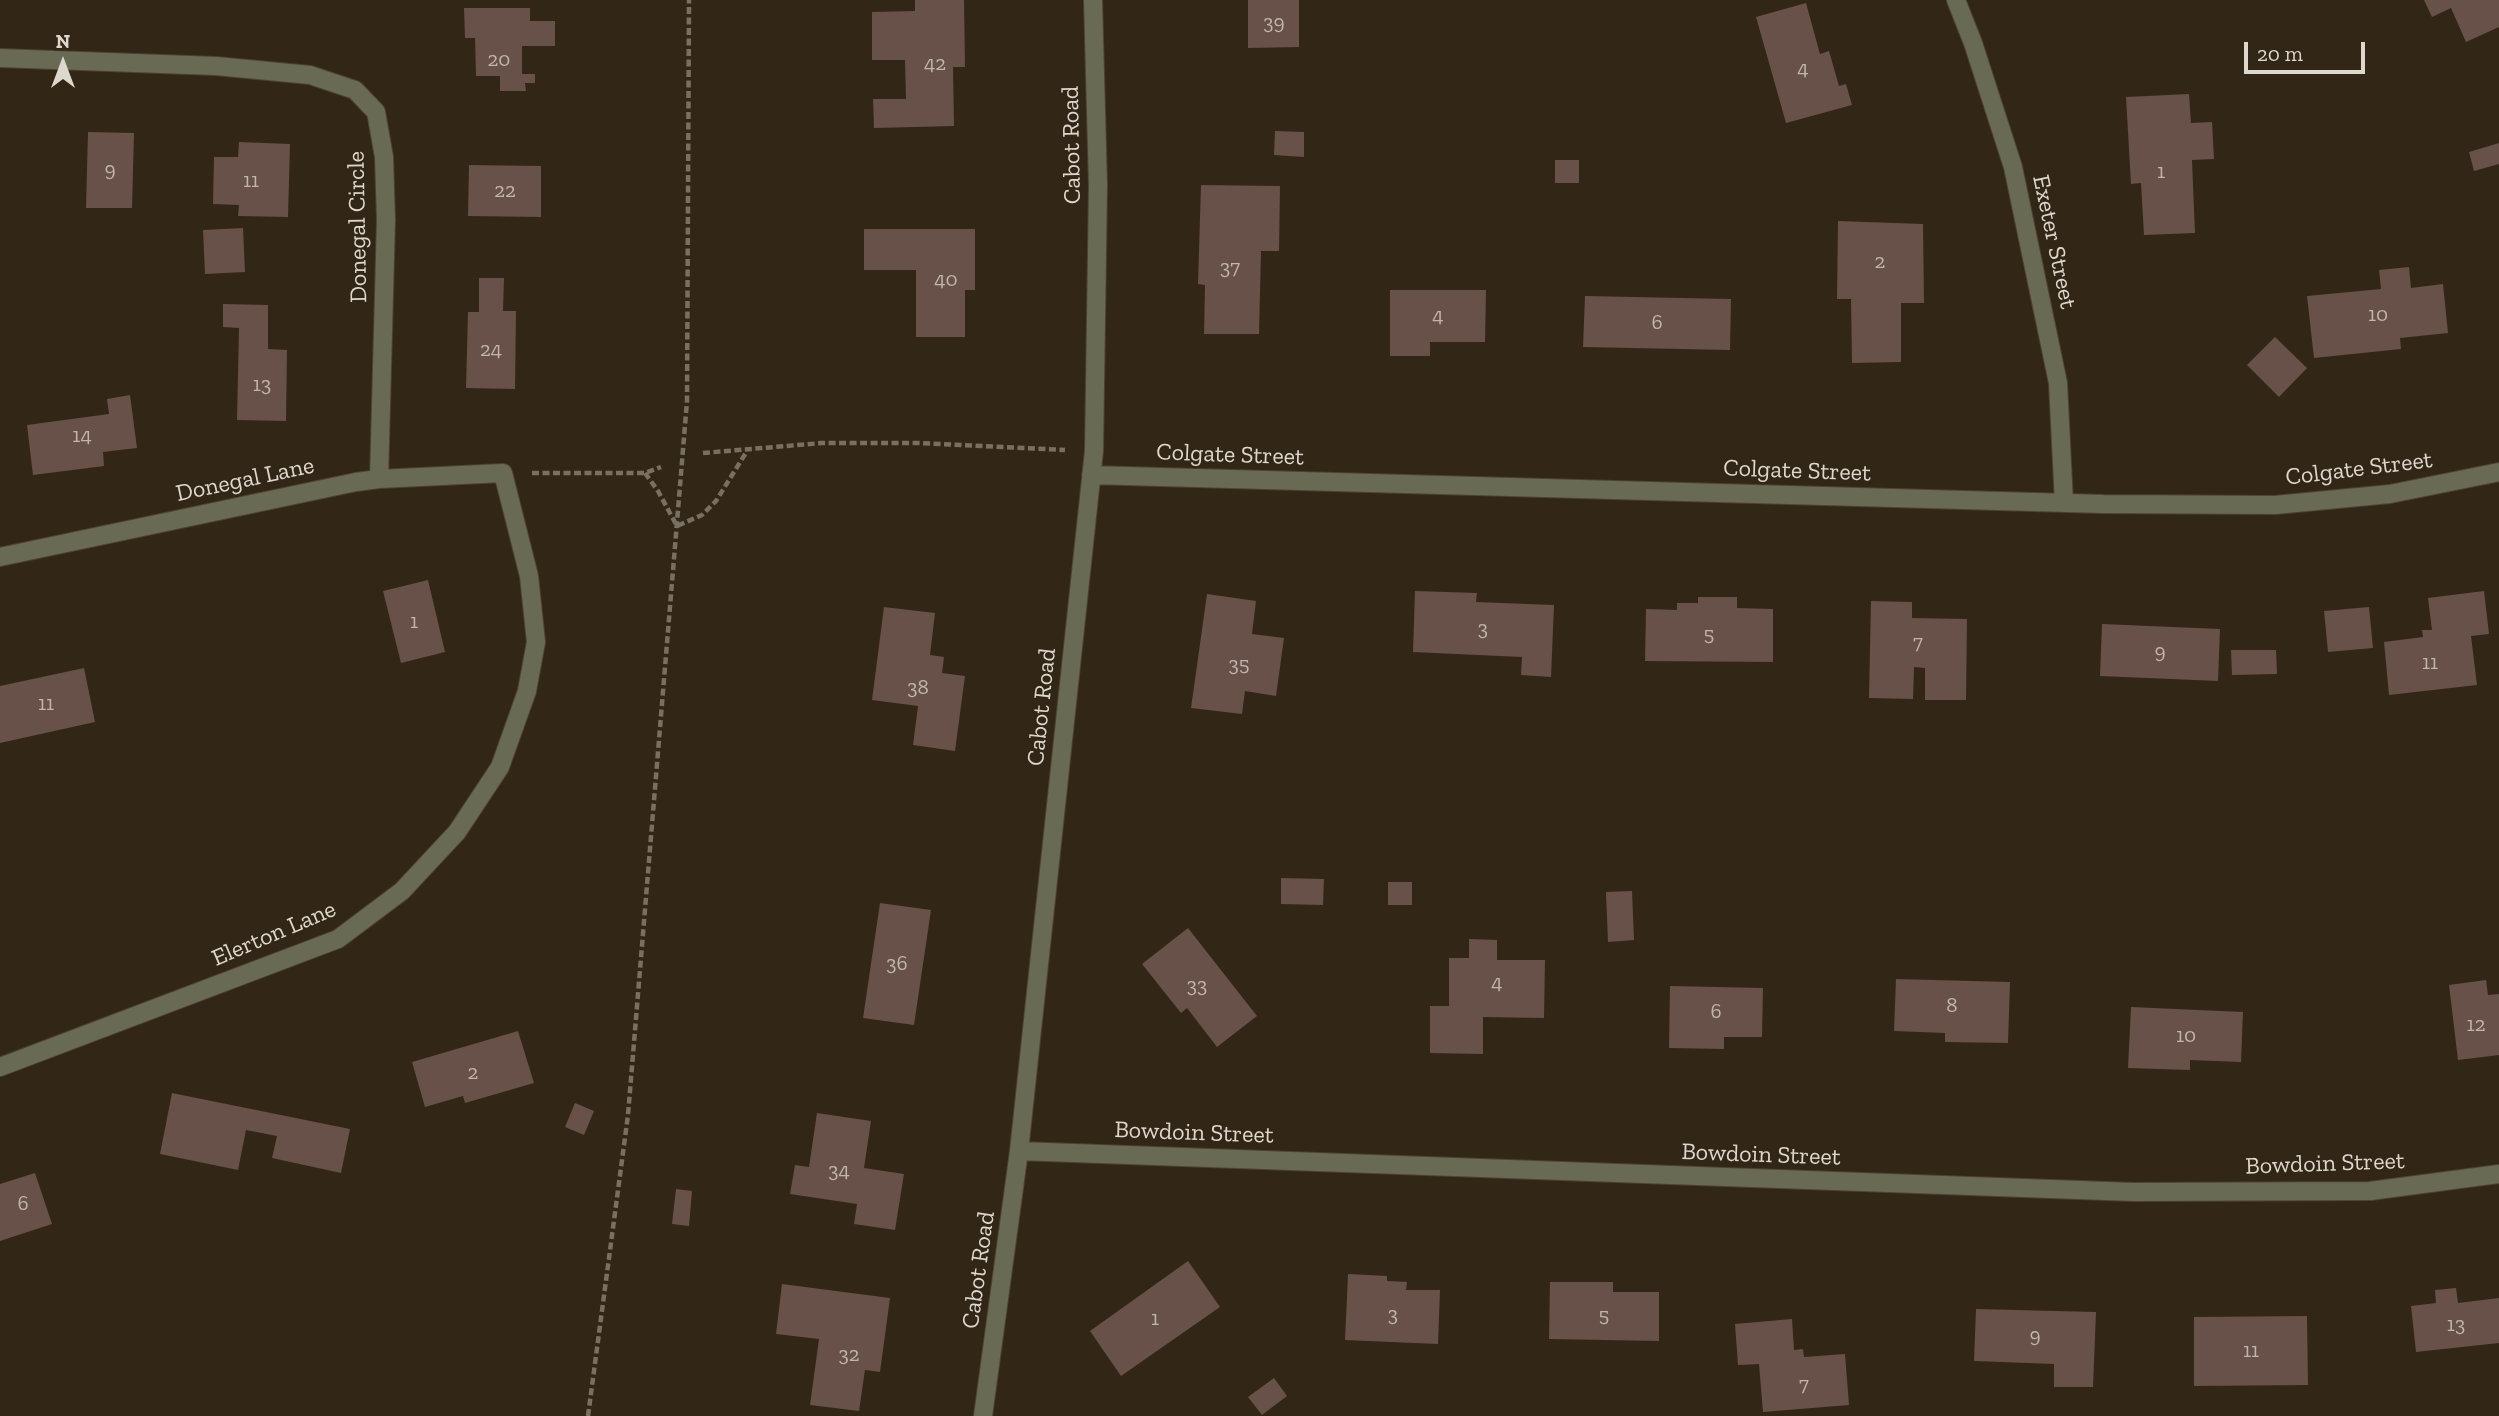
<!DOCTYPE html>
<style>
body{margin:0}
#map{position:relative;width:2499px;height:1416px;overflow:hidden;background:#322716;font-family:"Zilla Slab",serif}
canvas{display:block}
.north{position:absolute;left:28px;top:28px;width:70px;height:70px;-webkit-text-stroke:5px #322716;paint-order:stroke;rotate:0deg;font-size:19px;font-weight:700;line-height:28px;text-align:center;color:#ded7cd}
.north::after{content:'';display:block;margin:auto;width:24px;height:32px;background:#ded7cd;clip-path:polygon(50% 0,100% 100%,50% 72%,0 100%)}
.scale{position:absolute;left:2244px;top:42px;width:121px;height:32px;box-sizing:border-box;border:4px solid #ded7cd;border-top:0;padding-left:9px;font-size:21px;line-height:24px;white-space:nowrap;color:#ded7cd;-webkit-text-stroke:5px #322716;paint-order:stroke}
</style>
<div id="map">
<canvas width="2499" height="1416"></canvas>
<div class="north">N</div>
<div class="scale">20 m</div>
</div>
<script>
const ctx = document.querySelector('canvas').getContext('2d');
ctx.lineJoin = 'round';
function fillPath(path, color) { ctx.fillStyle = color; ctx.fill(path, 'evenodd'); }
const shape = rows => new Path2D(rows.map(r => 'M' + r).join(''));
function trace(path, color, width, dash) { ctx.strokeStyle = color; ctx.lineWidth = width; ctx.lineCap = dash ? 'butt' : 'round'; ctx.setLineDash(dash || []); ctx.stroke(path); }
function drawText(font, color, halo, rows, align = 'center') {
  ctx.font = font + ' "Zilla Slab",serif'; ctx.lineWidth = 5; ctx.setLineDash([]); ctx.textBaseline = 'middle'; ctx.strokeStyle = halo; ctx.fillStyle = color; for (const [text, x, y, turn = 0] of rows) {
    ctx.save(); ctx.translate(x, y); ctx.rotate((+turn || 0) * Math.PI / 180); ctx.textAlign = isNaN(turn) ? turn : align; if (halo) ctx.strokeText(text, 0, 0); ctx.fillText(text, 0, 0); ctx.restore();
  }
}
fillPath(shape([
 [915,0,964,0,965,67,953,67,954,126,874,128,873,99,906,99,905,60,872,60,872,12,915,11],
 [1248,0,1299,0,1299,47,1248,48],
 [2424,0,2499,0,2499,27,2466,42,2451,8,2432,17],
 [1806,3,1820,54,1829,51,1839,86,1846,84,1852,105,1786,123,1756,17],
 [464,8,530,8,530,21,555,21,555,46,522,46,522,74,535,74,535,83,525,83,526,91,500,91,500,76,476,76,475,38,465,38],
 [2189,94,2191,123,2212,122,2214,159,2192,160,2195,233,2144,235,2141,183,2131,184,2126,97],
 [1275,131,1304,132,1304,157,1274,155],
 [88,132,134,133,132,208,86,208],
 [239,142,290,144,288,217,238,216,239,205,213,204,214,157,238,157],
 [2499,143,2499,164,2474,171,2469,152],
 [1555,160,1579,160,1579,183,1555,183],
 [469,165,541,166,541,217,468,216],
 [1201,185,1280,186,1279,251,1261,251,1259,334,1204,334,1205,285,1198,284],
 [1838,221,1923,224,1924,303,1901,303,1901,362,1852,363,1851,299,1837,299],
 [243,228,245,272,205,274,203,230],
 [864,229,975,229,975,290,965,290,965,337,916,337,916,270,864,270],
 [2409,267,2411,288,2443,284,2448,333,2400,338,2401,349,2314,358,2307,296,2381,289,2379,270],
 [479,278,504,278,503,311,516,311,515,389,466,388,468,312,479,312],
 [1390,290,1486,290,1485,342,1430,342,1430,356,1390,356],
 [1585,296,1731,299,1730,350,1583,347],
 [223,304,268,305,268,349,287,350,286,421,237,420,239,328,223,327],
 [2275,337,2307,368,2279,397,2247,365],
 [130,395,137,448,103,452,104,466,33,475,27,425,109,414,107,399],
 [428,580,445,652,401,663,383,591],
 [1415,591,1477,593,1476,602,1554,605,1551,677,1521,675,1522,657,1413,652],
 [2484,591,2489,634,2471,636,2477,685,2389,695,2384,642,2423,637,2422,630,2432,630,2428,598],
 [1207,594,1256,601,1252,634,1284,638,1276,696,1245,691,1242,714,1191,708],
 [1698,597,1737,597,1737,608,1773,609,1773,662,1645,661,1646,609,1677,610,1677,603,1698,603],
 [1871,601,1912,602,1912,618,1967,619,1966,700,1925,700,1925,668,1914,667,1913,699,1869,698],
 [884,607,935,613,930,655,944,657,942,673,965,676,955,751,913,745,918,706,872,700],
 [2369,607,2373,648,2328,652,2324,611],
 [2102,624,2220,629,2218,681,2100,676],
 [2231,650,2276,650,2277,674,2232,675],
 [84,668,95,722,0,743,0,686],
 [1281,878,1324,879,1323,905,1281,904],
 [1388,882,1412,882,1412,905,1388,905],
 [1632,891,1634,940,1608,942,1606,892],
 [880,903,931,910,914,1025,863,1018],
 [1188,928,1257,1016,1217,1047,1187,1008,1181,1013,1142,964],
 [1469,939,1497,940,1497,960,1545,960,1544,1018,1483,1017,1483,1054,1430,1053,1430,1006,1449,1006,1449,958,1469,958],
 [1896,979,2010,982,2008,1043,1945,1042,1945,1033,1894,1031],
 [2486,980,2488,995,2499,994,2499,1055,2458,1060,2449,985],
 [1670,986,1763,988,1762,1037,1724,1037,1724,1049,1669,1048],
 [2131,1007,2243,1012,2241,1062,2190,1060,2190,1070,2128,1068],
 [518,1031,534,1083,465,1103,463,1096,425,1107,412,1062],
 [172,1093,350,1129,341,1173,272,1158,277,1136,246,1130,238,1170,160,1154],
 [575,1103,594,1111,584,1135,565,1127],
 [817,1113,871,1121,864,1168,904,1174,895,1230,854,1224,857,1204,790,1194,795,1165,809,1167],
 [35,1173,52,1224,0,1241,0,1184],
 [676,1189,692,1191,689,1226,672,1224],
 [1188,1261,1220,1307,1121,1376,1090,1331],
 [1348,1274,1387,1276,1387,1281,1407,1282,1406,1290,1440,1290,1438,1344,1345,1340],
 [1550,1282,1613,1282,1613,1292,1659,1292,1659,1341,1549,1339],
 [782,1284,890,1298,880,1372,865,1370,859,1411,810,1405,819,1339,776,1334],
 [2456,1288,2458,1303,2499,1298,2499,1343,2416,1352,2411,1306,2436,1303,2435,1290],
 [1976,1309,2096,1312,2093,1387,2054,1387,2054,1364,1974,1361],
 [2307,1316,2308,1385,2194,1386,2194,1317],
 [1792,1319,1794,1350,1803,1349,1804,1357,1845,1354,1849,1405,1763,1412,1759,1364,1738,1365,1735,1324],
 [1274,1378,1287,1396,1262,1415,1248,1397]
]), '#675148');
const minor = shape([
 [1956,0,1973,43,2013,167,2058,383,2064,503],
 [0,58,216,66,310,75,355,90,376,112,384,157,386,220,379,479],
 [1091,475,2103,504,2275,505,2390,494,2499,472],
 [0,557,356,482,379,479,503,473,529,576,536,642,527,691,500,767,457,832,402,891,338,939,0,1067],
 [1019,1151,2133,1192,2370,1191,2499,1174],
 [983,1416,1019,1151,1094,451,1098,185,1093,0]
]);
trace(minor, '#4e4333', 20);
trace(shape([
 [703,453,822,443,918,443,1065,450],
 [532,473,645,473,661,467],
 [645,473,658,491,677,526,702,515,716,501,747,451],
 [588,1416,628,1115,687,401,689,0]
]), '#797061', 4.5, [7, 3.5]);
trace(minor, '#686a54', 18);
drawText('21px', '#c0b6ac', null, [
 ["39",1274,23],
 ["20",499,60],
 ["42",935,64],
 ["4",1803,69],
 ["9",110,170],
 ["1",2161,172],
 ["11",251,181],
 ["22",505,191],
 ["2",1880,262],
 ["37",1230,268],
 ["40",946,280],
 ["10",2378,315],
 ["4",1438,316],
 ["6",1657,323],
 ["24",491,350],
 ["13",262,385],
 ["14",82,436],
 ["1",414,622],
 ["3",1483,629],
 ["5",1709,635],
 ["7",1918,643],
 ["9",2160,652],
 ["11",2430,663],
 ["35",1239,665],
 ["38",918,688],
 ["11",46,704],
 ["36",897,964],
 ["4",1497,983],
 ["33",1197,986],
 ["8",1952,1006],
 ["6",1716,1012],
 ["12",2476,1025],
 ["10",2186,1036],
 ["2",473,1073],
 ["34",839,1171],
 ["6",23,1204],
 ["3",1393,1315],
 ["5",1604,1316],
 ["1",1155,1319],
 ["13",2456,1325],
 ["9",2035,1336],
 ["11",2251,1351],
 ["32",849,1355],
 ["7",1804,1385]
]);
drawText('24px', '#ded7cd', '#322716', [
 ["Cabot Road",1072,145,-91],
 ["Donegal Circle",358,227,-91],
 ["Exeter Street",2054,242,78],
 ["Colgate Street",1230,455,2],
 ["Colgate Street",2359,469,-7],
 ["Colgate Street",1797,471,2],
 ["Donegal Lane",245,480,-12],
 ["Cabot Road",1042,707,-84],
 ["Elerton Lane",274,934,-23],
 ["Bowdoin Street",1194,1133,2],
 ["Bowdoin Street",1761,1155,2],
 ["Bowdoin Street",2325,1164,-2],
 ["Cabot Road",979,1270,-82]
]);
</script>
